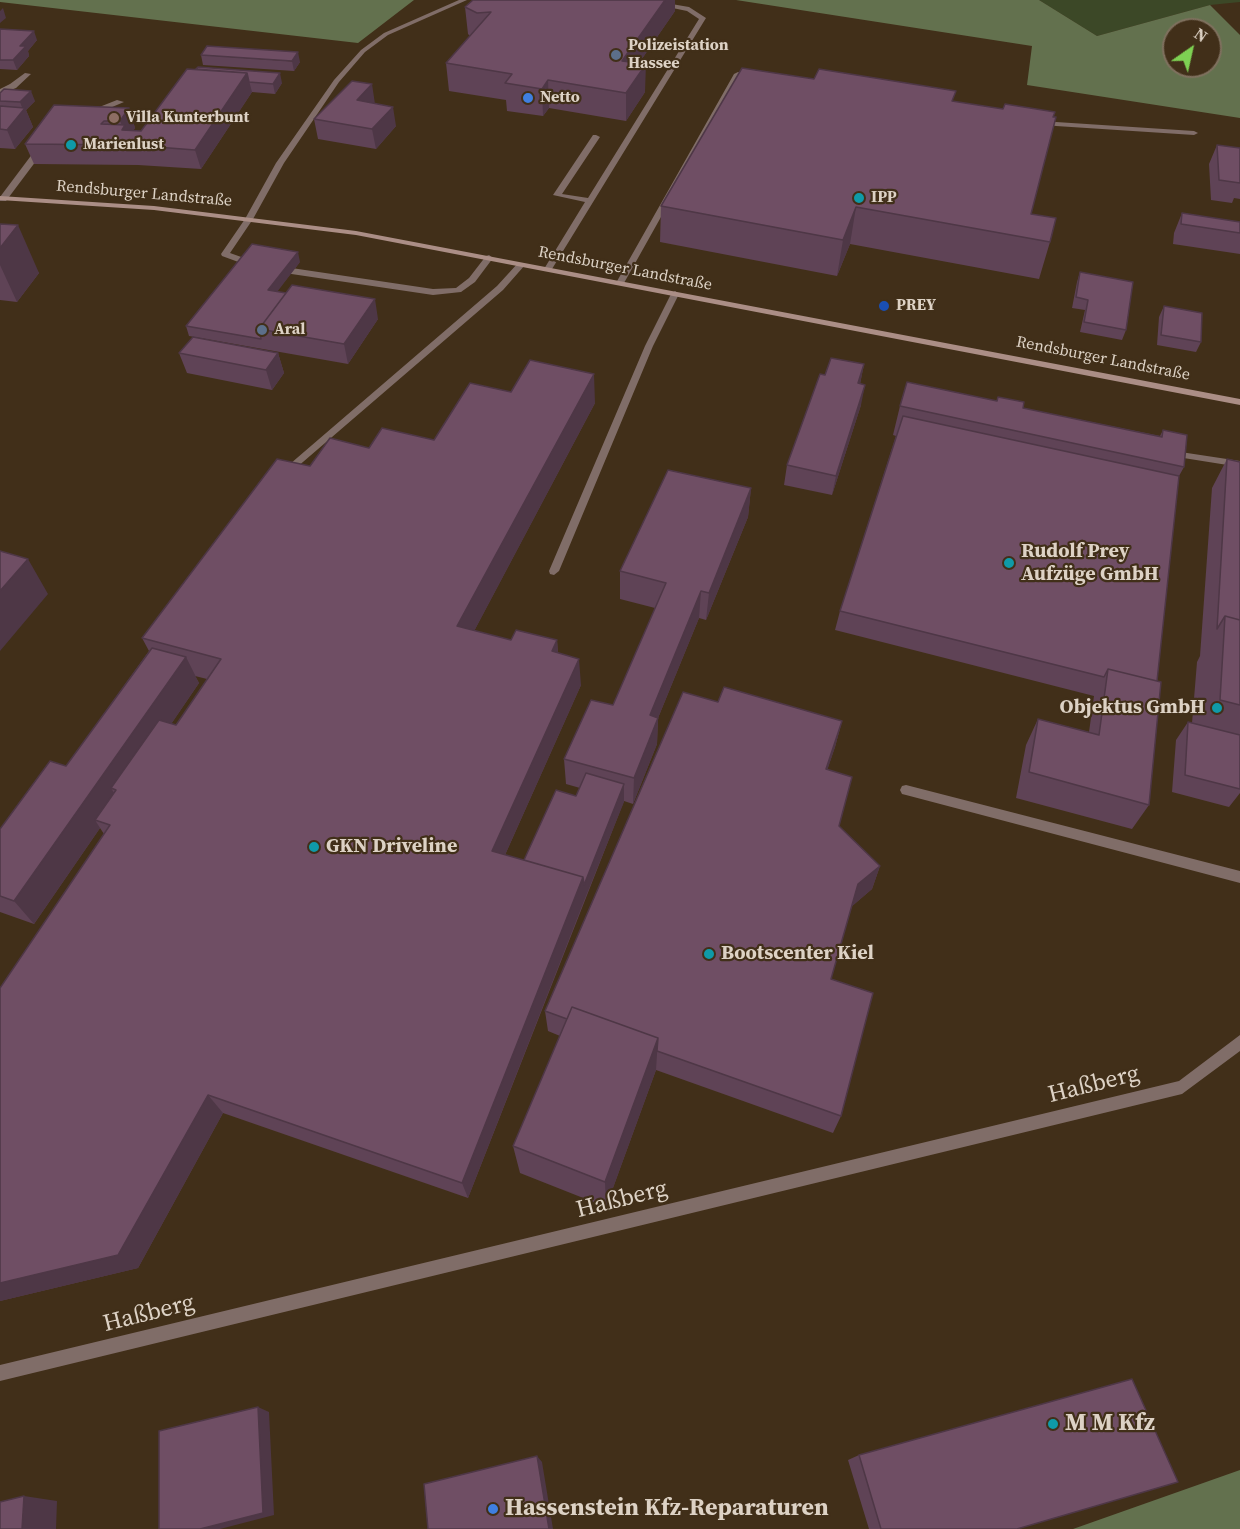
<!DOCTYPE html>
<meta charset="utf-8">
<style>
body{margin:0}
#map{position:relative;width:1240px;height:1529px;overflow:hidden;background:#412f19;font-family:"Source Serif 4",serif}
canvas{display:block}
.north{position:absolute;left:1162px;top:18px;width:60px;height:60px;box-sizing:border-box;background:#412f19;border:2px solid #7f705e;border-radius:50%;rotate:34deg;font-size:16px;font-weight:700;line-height:24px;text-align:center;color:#ddd2c5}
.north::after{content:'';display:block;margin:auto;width:21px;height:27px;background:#7ed153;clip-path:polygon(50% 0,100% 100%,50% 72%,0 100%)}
</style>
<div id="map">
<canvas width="1240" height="1529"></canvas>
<div class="north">N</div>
</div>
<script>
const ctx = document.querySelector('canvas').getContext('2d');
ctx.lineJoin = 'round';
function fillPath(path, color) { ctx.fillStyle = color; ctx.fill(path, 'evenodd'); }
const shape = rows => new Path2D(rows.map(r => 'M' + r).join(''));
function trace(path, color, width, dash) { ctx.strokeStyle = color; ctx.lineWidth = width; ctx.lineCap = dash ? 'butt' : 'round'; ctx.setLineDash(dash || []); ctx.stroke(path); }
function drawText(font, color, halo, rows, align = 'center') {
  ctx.font = font + ' "Source Serif 4",serif'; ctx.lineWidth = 4.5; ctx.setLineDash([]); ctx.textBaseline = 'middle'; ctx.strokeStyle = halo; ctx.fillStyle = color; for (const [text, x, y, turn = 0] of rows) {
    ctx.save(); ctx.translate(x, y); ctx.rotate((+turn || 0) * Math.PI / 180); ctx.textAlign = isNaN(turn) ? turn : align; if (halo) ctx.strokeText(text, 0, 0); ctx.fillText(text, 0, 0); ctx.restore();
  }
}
fillPath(shape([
 [1039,0,1240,0,1240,2,1210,5,1097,36]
]), '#3c4827');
fillPath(shape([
 [0,0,414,0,358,43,0,2],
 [736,0,1039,0,1097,36,1210,5,1240,35,1240,118,1027,85,1032,46],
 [1174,30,1210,30,1210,66,1174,66],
 [1240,1470,1240,1529,1073,1529]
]), '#63714e');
fillPath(shape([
 [459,0,467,0,388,35,365,52,339,82,284,163,253,219,230,253,258,263,258,267,252,267,222,256,221,254,245,219,276,163,334,80,361,50,384,33,459,0],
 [634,0,648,0,689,7,706,18,552,269,545,271,544,269,585,202,553,195,593,135,596,135,600,137,562,194,588,198,699,19,687,11,634,0],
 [738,72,1056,122,1194,131,1198,133,1194,135,1056,126,740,76,624,283,617,285,616,283,734,74,738,72],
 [25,73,31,74,16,88,0,94,0,89,10,84,25,73],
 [117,100,124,102,60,129,6,201,0,201,0,197,54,125,117,100],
 [489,255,493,258,475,282,461,292,433,295,278,272,274,269,278,266,433,289,456,288,469,278,486,256,489,255],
 [518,263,525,265,503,290,289,474,283,474,283,470,497,286,518,263],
 [675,291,679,294,653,346,559,571,554,575,550,574,549,571,645,346,671,294,675,291],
 [1174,451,1240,461,1240,467,1171,456,1169,454,1174,451],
 [906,785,1240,871,1240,883,906,795,902,794,900,790,902,786,906,785],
 [1240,1035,1240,1051,1182,1094,0,1381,0,1365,1179,1081,1240,1035]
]), '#806d68');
fillPath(shape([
 [0,196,154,206,356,231,1240,399,1240,405,356,235,154,210,0,200,0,196]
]), '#ab8e86');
fillPath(shape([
 [473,0,675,0,675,11,639,63,645,92,626,121,549,108,543,116,507,111,506,100,449,91,446,63,470,36,468,34,465,7],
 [0,30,37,40,28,51,29,56,17,70,0,69],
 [201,55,300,62,294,71,203,65],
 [187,69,282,83,275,94,252,92,201,169,138,165,34,164,25,144,129,108,135,128,133,131,141,131],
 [0,93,35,101,26,110,33,127,15,149,0,148],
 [954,101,1050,242,1039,279,850,244,837,276,660,242,661,206],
 [375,103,396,126,376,149,318,139,314,119],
 [1217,145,1240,148,1240,199,1234,198,1232,203,1211,200,1209,164],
 [1182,213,1240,222,1240,254,1173,244,1174,233],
 [0,224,39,273,17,302,0,300],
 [300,262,277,291,378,319,348,364,189,336,186,326],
 [1080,272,1126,330,1122,340,1080,332,1085,310,1072,308,1077,282],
 [1164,306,1201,342,1196,352,1157,345,1159,317],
 [179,353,278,353,284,373,272,390,187,373],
 [864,364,860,384,861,405,832,495,784,485,787,465,825,375],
 [511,392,595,403,474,631,511,640,557,640,558,653,581,685,505,855,524,860,576,796,580,788,566,784,564,759,613,705,655,608,620,599,620,571,751,488,748,517,706,620,699,618,658,718,657,744,633,804,624,801,468,1198,223,1113,138,1268,0,1301,0,988,104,834,100,828,34,924,0,912,0,829,66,766,149,651,142,638,310,466,369,448,434,440],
 [195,676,207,679,176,725,171,724,199,683],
 [997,401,1023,408,1160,436,1163,430,1184,467,1179,476,1157,681,1149,805,1132,829,1016,798,1026,745,1038,719,1089,732,1094,696,835,630,840,611,896,436,893,435,900,406],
 [1227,459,1240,462,1240,793,1229,807,1172,792,1176,740,1188,722,1192,723,1197,662,1200,656,1212,488],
 [718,702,842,721,835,747,827,770,839,826,880,866,872,889,852,906,831,979,841,1116,833,1133,656,1070,606,1207,520,1173,513,1146,560,1036,548,1031,545,1011],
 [859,1455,1017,1529,869,1529,848,1460]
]), '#5f4356');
fillPath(shape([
 [665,0,675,0,675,11,622,88,622,61],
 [3,8,6,18,0,23,0,11],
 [34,31,37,40,28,51,29,56,17,70,13,60,20,46],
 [298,52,300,62,294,71,292,61],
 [646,64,645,92,626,121,626,93],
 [247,73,252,92,201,169,195,150],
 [280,73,282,83,275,94,273,84],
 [548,80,549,108,543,116,542,89],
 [372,84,375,104,357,100],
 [31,91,35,101,26,110,33,127,15,149,7,130,23,110,20,102],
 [393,107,396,126,376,149,372,129],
 [129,108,135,128,129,138,122,130,123,128,120,121],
 [856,207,850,244,837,276,843,240],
 [18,225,39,273,17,302,0,265,0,248],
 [298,252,300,262,271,300,268,290],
 [375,299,378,319,348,364,344,344],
 [278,353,284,373,272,390,266,370],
 [864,364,860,384,858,383],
 [594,374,595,403,462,654,457,626],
 [865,385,861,405,832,495,836,476],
 [751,488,748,517,706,620,709,593],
 [28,559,48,594,0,651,0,591],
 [701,591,699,618,658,718,657,744,633,804,634,778,650,715],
 [557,640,559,667,552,651],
 [186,657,199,683,121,798,116,790,111,788,119,801,95,820,100,828,34,924,14,901],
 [579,659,581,685,496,875,492,851],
 [842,721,835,747,819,795,826,769],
 [624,784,624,802,584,901,468,1198,462,1183,583,877],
 [880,866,872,889,850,908,858,884],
 [658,1038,656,1070,606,1207,605,1182],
 [208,1095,223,1113,138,1268,0,1301,0,1283],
 [258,1407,269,1412,274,1515,220,1529,200,1529],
 [537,1456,542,1462,553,1529,549,1529],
 [24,1496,57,1501,56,1529,22,1529]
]), '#4e3746');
const building = shape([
 [473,0,665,0,622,61,646,64,626,93,548,80,542,89,505,83,512,74,446,63,491,12,477,13,465,7,473,0],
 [0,29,34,31,20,46,26,46,13,60,0,60,0,29],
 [207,46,298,52,292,61,201,55,207,46],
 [198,67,280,73,273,84,249,82,247,73,196,69,198,67],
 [742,68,814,79,819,69,956,91,952,101,1003,109,1005,104,1055,112,1053,117,1056,117,1031,214,1056,218,1050,242,856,207,843,240,661,206,742,68],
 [187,69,247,73,195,150,131,145,25,144,54,105,129,108,120,121,104,121,101,124,125,125,122,130,141,131,187,69],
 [352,81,372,84,357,100,393,107,372,129,314,119,352,81],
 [4,89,31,91,20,102,0,101,0,93,4,89],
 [0,106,25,108,7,130,0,129,0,106],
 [1217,145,1240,148,1240,183,1219,180,1217,145],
 [1182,213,1240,222,1240,233,1181,224,1182,213],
 [0,224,18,225,0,248,0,224],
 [252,244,298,252,268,290,286,293,259,329,261,339,186,326,252,244],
 [1080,272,1133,282,1126,330,1084,322,1088,300,1076,297,1080,272],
 [292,285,375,299,344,344,259,329,292,285],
 [1164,306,1202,313,1201,342,1161,335,1164,306],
 [193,337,278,353,266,370,179,353,193,337],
 [831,358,864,364,858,383,865,385,836,476,787,465,820,374,825,375,831,358],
 [530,360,594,374,457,626,511,640,516,630,557,640,552,651,579,659,492,851,583,877,462,1183,208,1095,118,1255,0,1283,0,988,110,825,95,820,116,790,111,788,159,720,176,725,221,659,142,638,277,459,310,466,330,438,369,448,382,428,434,440,470,383,511,392,530,360],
 [907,382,997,401,998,397,1024,402,1023,408,1162,437,1163,430,1187,435,1184,467,900,406,907,382],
 [903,416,1179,476,1157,681,1108,669,1104,677,840,611,903,416],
 [1227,459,1240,462,1240,620,1225,616,1217,629,1227,459],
 [668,470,751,488,709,593,701,591,650,715,658,718,634,778,564,759,591,700,613,705,666,583,620,571,668,470],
 [0,551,28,559,0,591,0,551],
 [1225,616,1240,620,1240,705,1220,700,1225,616],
 [152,648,186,657,14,901,0,896,0,829,50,761,66,766,152,648],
 [1108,669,1161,682,1149,805,1029,772,1038,719,1099,735,1108,669],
 [724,687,842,721,826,769,852,777,839,826,880,866,858,884,831,979,873,993,841,1116,657,1051,658,1038,572,1007,567,1019,545,1011,683,692,718,702,724,687],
 [1188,722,1240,735,1240,789,1185,775,1188,722],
 [586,773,624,784,584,885,583,877,524,860,556,790,576,796,586,773],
 [572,1007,658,1038,605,1182,513,1146,572,1007],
 [1132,1379,1178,1482,1017,1529,881,1529,859,1455,1132,1379],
 [258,1407,263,1513,200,1529,159,1529,159,1431,258,1407],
 [537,1456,549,1529,428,1529,424,1484,537,1456],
 [24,1496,22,1529,0,1529,0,1502,24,1496]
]);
fillPath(building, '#6f4e64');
trace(building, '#4e3746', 1.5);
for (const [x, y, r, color] of [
 [616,55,6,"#5c6f8a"],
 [528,98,6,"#3f7fe0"],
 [114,118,6,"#8d6e63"],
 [71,145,6,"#0f9aa8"],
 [859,198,6,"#0f9aa8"],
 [884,306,6,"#1a4fb4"],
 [262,330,6,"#5c6f8a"],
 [1009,563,6,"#0f9aa8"],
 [1217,708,6,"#0f9aa8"],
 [314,847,6,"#0f9aa8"],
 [709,954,6,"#0f9aa8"],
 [1053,1424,6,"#0f9aa8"],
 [493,1509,6,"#3f7fe0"]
]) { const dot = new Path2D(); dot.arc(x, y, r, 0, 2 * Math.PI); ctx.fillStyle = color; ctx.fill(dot); trace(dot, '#412f19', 2); }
drawText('bold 16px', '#ddd2c5', '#412f19', [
 ["Polizeistation",628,46],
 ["Hassee",628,64],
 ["Netto",540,98],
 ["Villa Kunterbunt",126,118],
 ["Marienlust",83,145],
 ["IPP",871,198],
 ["PREY",896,306],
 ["Aral",274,330]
], 'left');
drawText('16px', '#ddd2c5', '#412f19', [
 ["Rendsburger Landstraße",144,194,5],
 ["Rendsburger Landstraße",625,269,11],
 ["Rendsburger Landstraße",1103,359,11]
]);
drawText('bold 20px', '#ddd2c5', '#412f19', [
 ["Rudolf Prey",1021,552],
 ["Aufzüge GmbH",1021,575],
 ["Objektus GmbH",1205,708,"right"],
 ["GKN Driveline",326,847],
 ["Bootscenter Kiel",721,954]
], 'left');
drawText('24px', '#ddd2c5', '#412f19', [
 ["Haßberg",1094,1085,-14],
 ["Haßberg",622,1200,-14],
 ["Haßberg",149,1314,-14]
]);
drawText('bold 24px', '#ddd2c5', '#412f19', [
 ["M M Kfz",1065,1424],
 ["Hassenstein Kfz-Reparaturen",505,1509]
], 'left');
</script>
